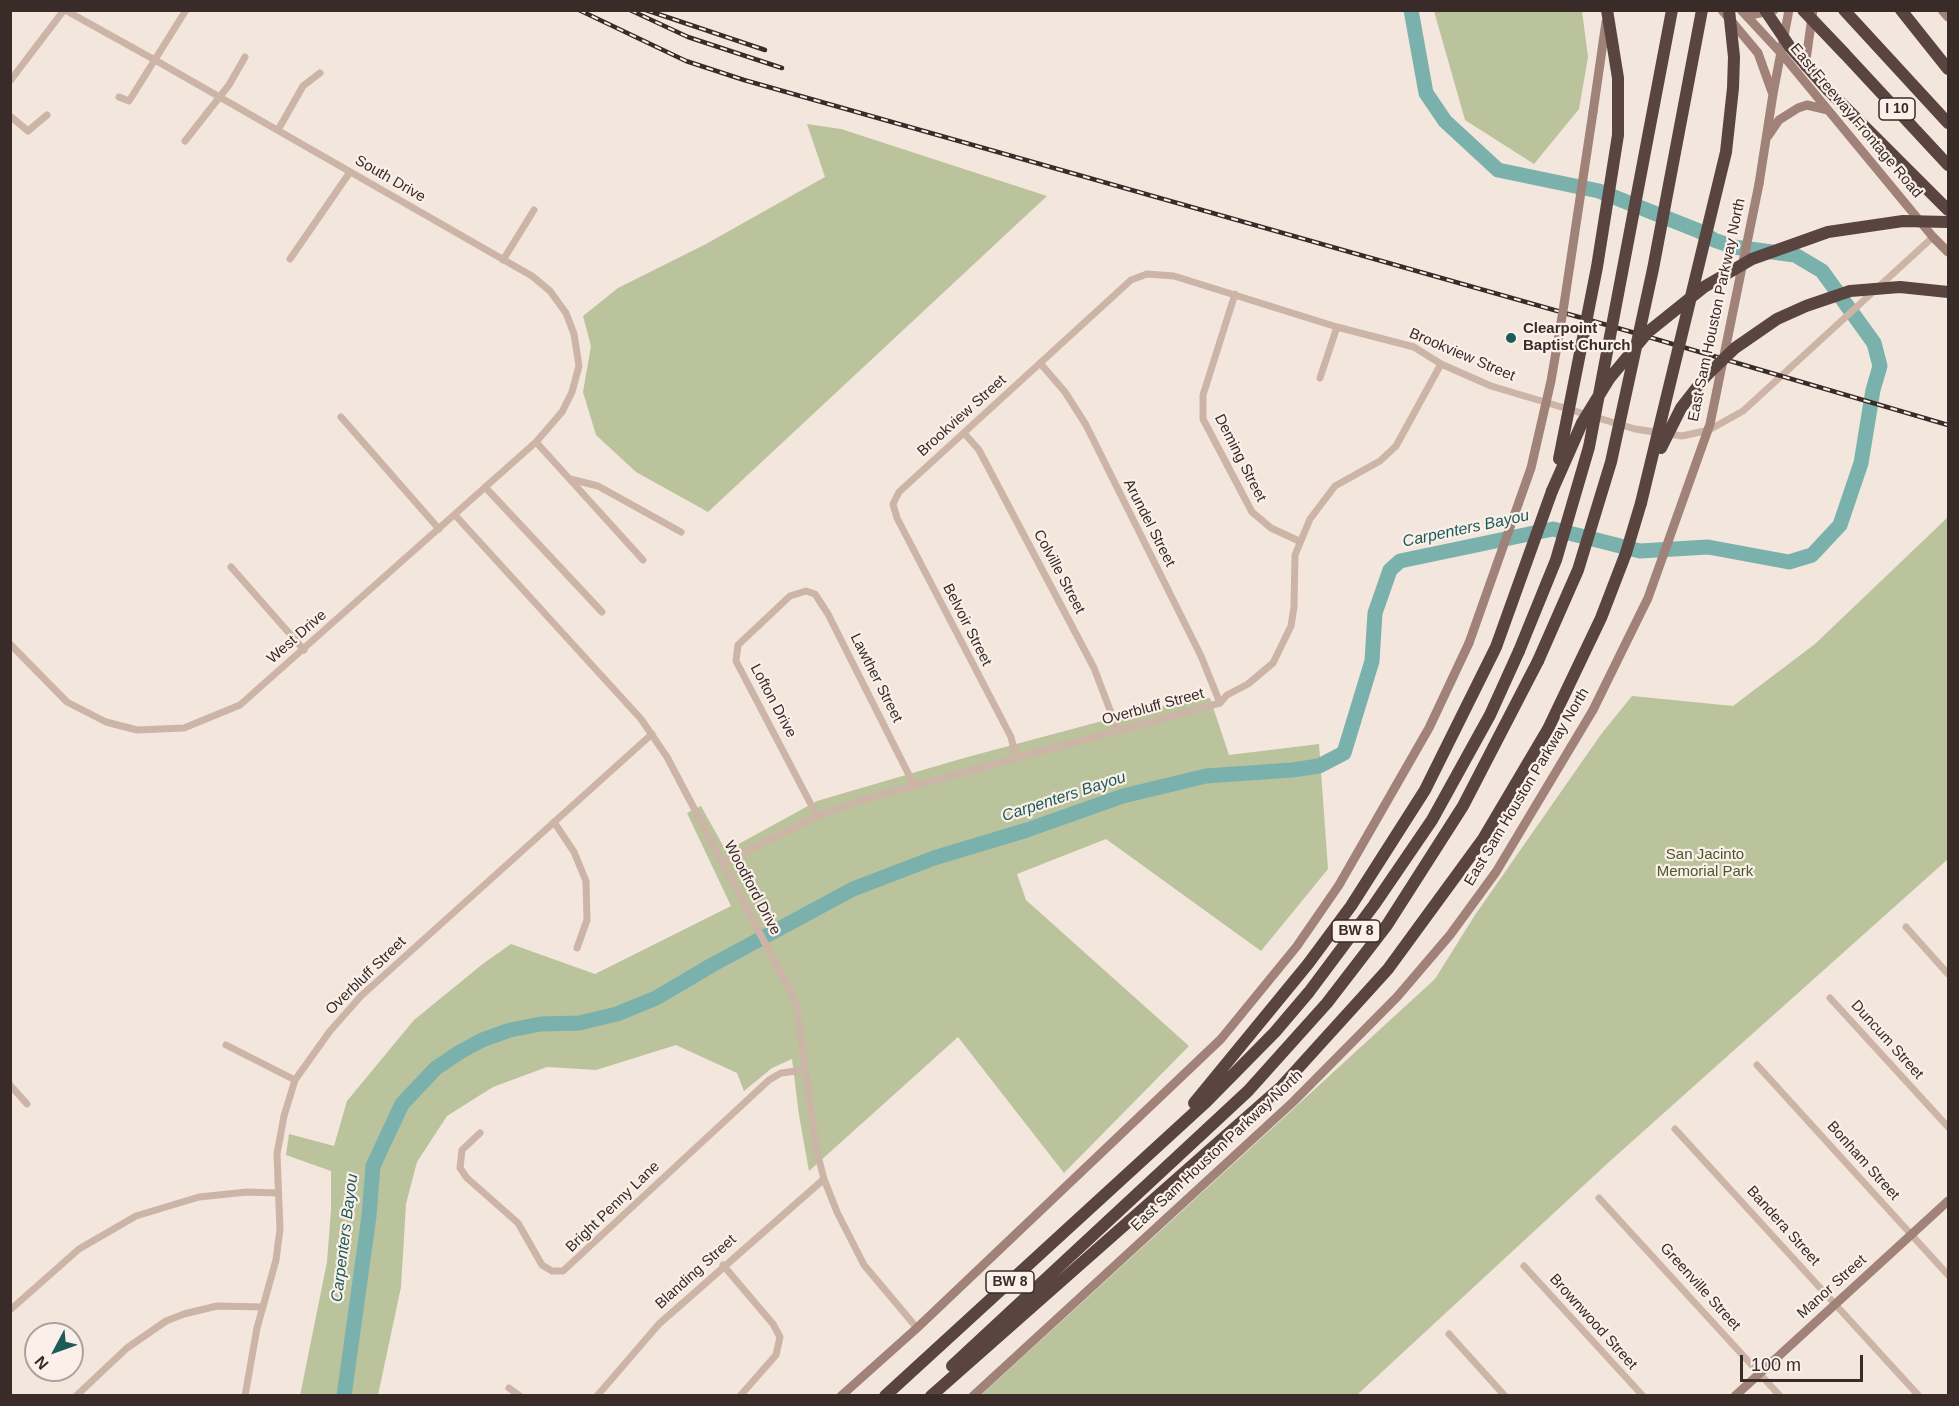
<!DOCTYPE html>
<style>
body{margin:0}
#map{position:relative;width:1959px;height:1406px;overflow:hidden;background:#f3e6dc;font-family:Arial,sans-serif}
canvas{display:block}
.frame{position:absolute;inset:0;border:12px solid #382b28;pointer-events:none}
.north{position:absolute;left:24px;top:1322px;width:60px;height:60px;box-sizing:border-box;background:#faf0e9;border:2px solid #aca19c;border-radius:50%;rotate:229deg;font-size:16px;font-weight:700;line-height:24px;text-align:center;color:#382b28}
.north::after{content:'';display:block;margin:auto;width:21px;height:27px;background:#1c5b58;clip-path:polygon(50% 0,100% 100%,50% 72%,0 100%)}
.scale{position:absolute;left:1740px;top:1355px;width:123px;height:27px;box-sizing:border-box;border:3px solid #382b28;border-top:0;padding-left:8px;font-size:18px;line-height:21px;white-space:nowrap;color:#382b28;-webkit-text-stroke:4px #faf0e9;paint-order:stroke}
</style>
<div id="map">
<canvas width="1959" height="1406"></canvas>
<div class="frame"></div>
<div class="north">N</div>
<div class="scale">100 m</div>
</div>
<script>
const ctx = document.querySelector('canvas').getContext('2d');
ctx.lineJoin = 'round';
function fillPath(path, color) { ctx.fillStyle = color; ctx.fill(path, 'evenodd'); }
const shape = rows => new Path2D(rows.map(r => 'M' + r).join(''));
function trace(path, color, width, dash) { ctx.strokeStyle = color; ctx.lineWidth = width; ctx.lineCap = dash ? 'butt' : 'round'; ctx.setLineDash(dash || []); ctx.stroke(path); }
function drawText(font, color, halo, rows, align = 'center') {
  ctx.font = font + ' Arial,sans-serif'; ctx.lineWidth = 4.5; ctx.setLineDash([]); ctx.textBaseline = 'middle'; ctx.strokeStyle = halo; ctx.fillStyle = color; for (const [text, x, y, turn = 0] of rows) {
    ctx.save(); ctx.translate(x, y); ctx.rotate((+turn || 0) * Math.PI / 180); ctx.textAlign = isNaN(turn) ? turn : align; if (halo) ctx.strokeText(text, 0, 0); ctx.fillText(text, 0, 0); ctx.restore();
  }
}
fillPath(shape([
 [1434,11,1582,11,1588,57,1579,109,1534,164,1465,120],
 [807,124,841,129,1047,196,708,512,636,472,596,435,583,392,591,346,583,316,618,288,706,244,825,177],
 [1948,517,1948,859,1609,1162,1357,1395,980,1396,1435,979,1475,915,1602,733,1632,696,1733,706,1815,644],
 [1210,698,1229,755,1319,744,1328,869,1261,951,1106,839,1017,874,1026,900,1189,1046,1064,1173,958,1037,809,1171,799,1115,792,1059,772,1068,744,1091,737,1073,676,1045,596,1070,547,1067,493,1087,447,1116,417,1162,406,1204,401,1287,378,1395,300,1396,327,1262,331,1210,331,1171,286,1155,289,1134,334,1146,347,1101,414,1020,484,963,511,944,595,974,731,906,687,813,701,806,726,851,817,801,964,758,1147,709]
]), '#bac39b');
trace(shape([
 [344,1396,369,1216,373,1166,402,1104,436,1068,460,1052,482,1040,510,1030,541,1024,579,1023,617,1014,656,998,712,965,853,889,934,858,1027,830,1123,796,1206,776,1292,770,1319,766,1344,753,1372,661,1375,613,1390,570,1400,561,1553,529,1640,551,1708,547,1789,562,1812,555,1840,525,1861,463,1873,390,1880,366,1874,343,1822,271,1795,255,1734,247,1714,240,1699,231,1599,191,1498,170,1445,121,1426,93,1411,10]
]), '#7ab1ad', 15);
trace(shape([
 [10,81,64,10],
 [119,97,129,101,186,10],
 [10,116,28,131,47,115],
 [278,130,303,86,320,73],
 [185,141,229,85,245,57],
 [290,259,350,172],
 [503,260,534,210],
 [1235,294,1203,395,1203,419,1252,512,1271,528,1299,541],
 [1040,363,1065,392,1086,425,1201,656,1220,703],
 [1320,378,1337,327],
 [341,417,439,529],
 [964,433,979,450,1094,668,1118,731],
 [536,442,643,560],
 [570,479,598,486,681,532],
 [485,487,602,612],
 [455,515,641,719,667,757,796,1002,816,1148,824,1179,837,1212,864,1265,917,1328],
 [231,567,304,650],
 [10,644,67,702,106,722,137,730,184,728,240,705,536,442,562,412,572,392,579,366,574,334,566,313,550,291,532,276,155,60,65,10],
 [1016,758,1011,737,897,518,893,504,899,492,1131,280,1147,274,1174,276,1337,327,1414,347,1441,364,1491,386,1635,429,1682,436,1709,430,1743,411,1933,237],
 [817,816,736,661,738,645,790,596,806,591,815,594,828,614,914,785],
 [554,822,574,852,586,881,587,920,577,948],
 [723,863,817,816,865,799,1220,703,1227,695,1248,684,1273,663,1291,626,1294,607,1295,555,1310,519,1335,486,1380,461,1396,446,1441,364],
 [1906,927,1948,974],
 [1830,998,1948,1127],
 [226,1045,295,1080],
 [1757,1065,1948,1275],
 [10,1085,27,1104],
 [1675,1129,1919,1396],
 [480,1133,462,1150,460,1168,467,1178,518,1223,542,1265,552,1271,563,1271,769,1080,781,1073,805,1070],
 [1599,1198,1780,1396],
 [723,1265,773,1324,780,1337,776,1355,740,1396],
 [1524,1266,1643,1396],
 [10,1310,79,1249,136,1216,199,1197,247,1192,278,1193],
 [1449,1334,1505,1396],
 [509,1388,520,1396],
 [76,1396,127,1348,166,1321,184,1314,217,1306,263,1307],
 [245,1396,257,1328,276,1260,280,1229,277,1154,284,1116,295,1080,330,1031,361,996,652,734],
 [597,1396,659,1324,824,1179]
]), '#ccb4a7', 7);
trace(shape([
 [1722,10,1758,53,1772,92],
 [1741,10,1781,53,1933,237,1948,252],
 [1942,10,1948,17],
 [1744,13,1755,14,1774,10],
 [1805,67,1813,10],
 [1593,112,1606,22],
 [1768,136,1779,120,1798,108,1807,105,1828,110],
 [1759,184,1773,94,1789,10],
 [841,1396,917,1328,1221,1039,1297,946,1339,885,1429,728,1469,643],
 [973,1396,1293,1102,1397,997,1450,935,1496,872,1593,710],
 [1735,1396,1948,1201]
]), '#a08279', 9);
trace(shape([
 [1844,10,1948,123],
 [1901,10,1948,69],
 [1844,53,1948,165],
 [1194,1103,1308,964,1351,906,1425,790,1496,647,1552,491],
 [952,1366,1248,1091,1327,1003,1387,925,1463,806,1538,661],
 [885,1396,1206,1102,1275,1032,1309,992,1374,905,1432,820,1490,715,1519,651],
 [931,1396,1281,1087,1388,969,1483,839,1548,729,1601,618,1626,553,1641,503]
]), '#59443f', 12);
const rail = shape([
 [579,10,686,61,744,80,1635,333,1948,425],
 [630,10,688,37,782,68],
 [646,10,765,50]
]);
trace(rail, '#382b28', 4.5);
trace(rail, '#faf0e9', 2, [7]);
trace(shape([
 [1469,643,1531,468,1551,381,1563,311,1593,112],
 [1593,710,1648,598,1710,424,1759,184]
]), '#a08279', 9);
trace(shape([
 [1765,10,1790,47,1828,90,1948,210],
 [1803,10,1844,53],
 [1661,448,1681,408,1706,376,1735,348,1777,319,1806,306,1850,291,1900,287,1948,292],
 [1559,459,1597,267,1618,135,1618,78,1607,10],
 [1552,491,1582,423,1609,379,1648,332,1704,287,1752,259,1828,232,1903,221,1948,222],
 [1641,503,1726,152,1733,88,1734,57,1729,10],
 [1519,651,1556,560,1589,447,1672,10],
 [1538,661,1578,570,1611,462,1653,269,1702,10]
]), '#59443f', 12);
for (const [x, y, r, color] of [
 [1511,338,6,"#1c5b58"]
]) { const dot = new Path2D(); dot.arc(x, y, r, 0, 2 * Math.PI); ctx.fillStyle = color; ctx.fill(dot); trace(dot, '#faf0e9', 2); }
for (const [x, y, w] of [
 [1897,109,36],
 [1356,931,48],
 [1010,1282,48]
]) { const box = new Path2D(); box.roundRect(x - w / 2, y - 11, w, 22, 4.5); ctx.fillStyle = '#faf0e9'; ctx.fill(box); trace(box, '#382b28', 1.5); }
drawText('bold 14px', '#382b28', null, [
 ["I 10",1897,109],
 ["BW 8",1356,931],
 ["BW 8",1010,1282]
]);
drawText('15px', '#382b28', '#faf0e9', [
 ["East Freeway Frontage Road",1856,121,50],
 ["South Drive",390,179,30],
 ["East Sam Houston Parkway North",1717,310,-78],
 ["Brookview Street",1462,355,23],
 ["Brookview Street",962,416,-42],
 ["Deming Street",1240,458,63],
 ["Arundel Street",1149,523,63],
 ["Colville Street",1059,572,62],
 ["Belvoir Street",967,625,63],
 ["West Drive",297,637,-41],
 ["Lawther Street",876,678,63],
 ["Lofton Drive",773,701,62],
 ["Overbluff Street",1153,707,-15],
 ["East Sam Houston Parkway North",1527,787,-59],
 ["Woodford Drive",752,888,62],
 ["Overbluff Street",366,976,-44],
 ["Duncum Street",1887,1040,48],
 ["East Sam Houston Parkway North",1217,1151,-43],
 ["Bonham Street",1863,1161,48],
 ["Bright Penny Lane",613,1207,-44],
 ["Bandera Street",1783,1226,48],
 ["Blanding Street",696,1272,-42],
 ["Greenville Street",1700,1287,48],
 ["Manor Street",1832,1287,-42],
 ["Brownwood Street",1593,1322,48]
]);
drawText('bold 15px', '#382b28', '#faf0e9', [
 ["Clearpoint",1523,329],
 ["Baptist Church",1523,346]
], 'left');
drawText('15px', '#4c572b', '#faf0e9', [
 ["San Jacinto",1705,855],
 ["Memorial Park",1705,872]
]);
drawText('italic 16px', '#1c5b58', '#faf0e9', [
 ["Carpenters Bayou",1466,529,-12],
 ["Carpenters Bayou",1064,797,-18],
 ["Carpenters Bayou",345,1238,-83]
]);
</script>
